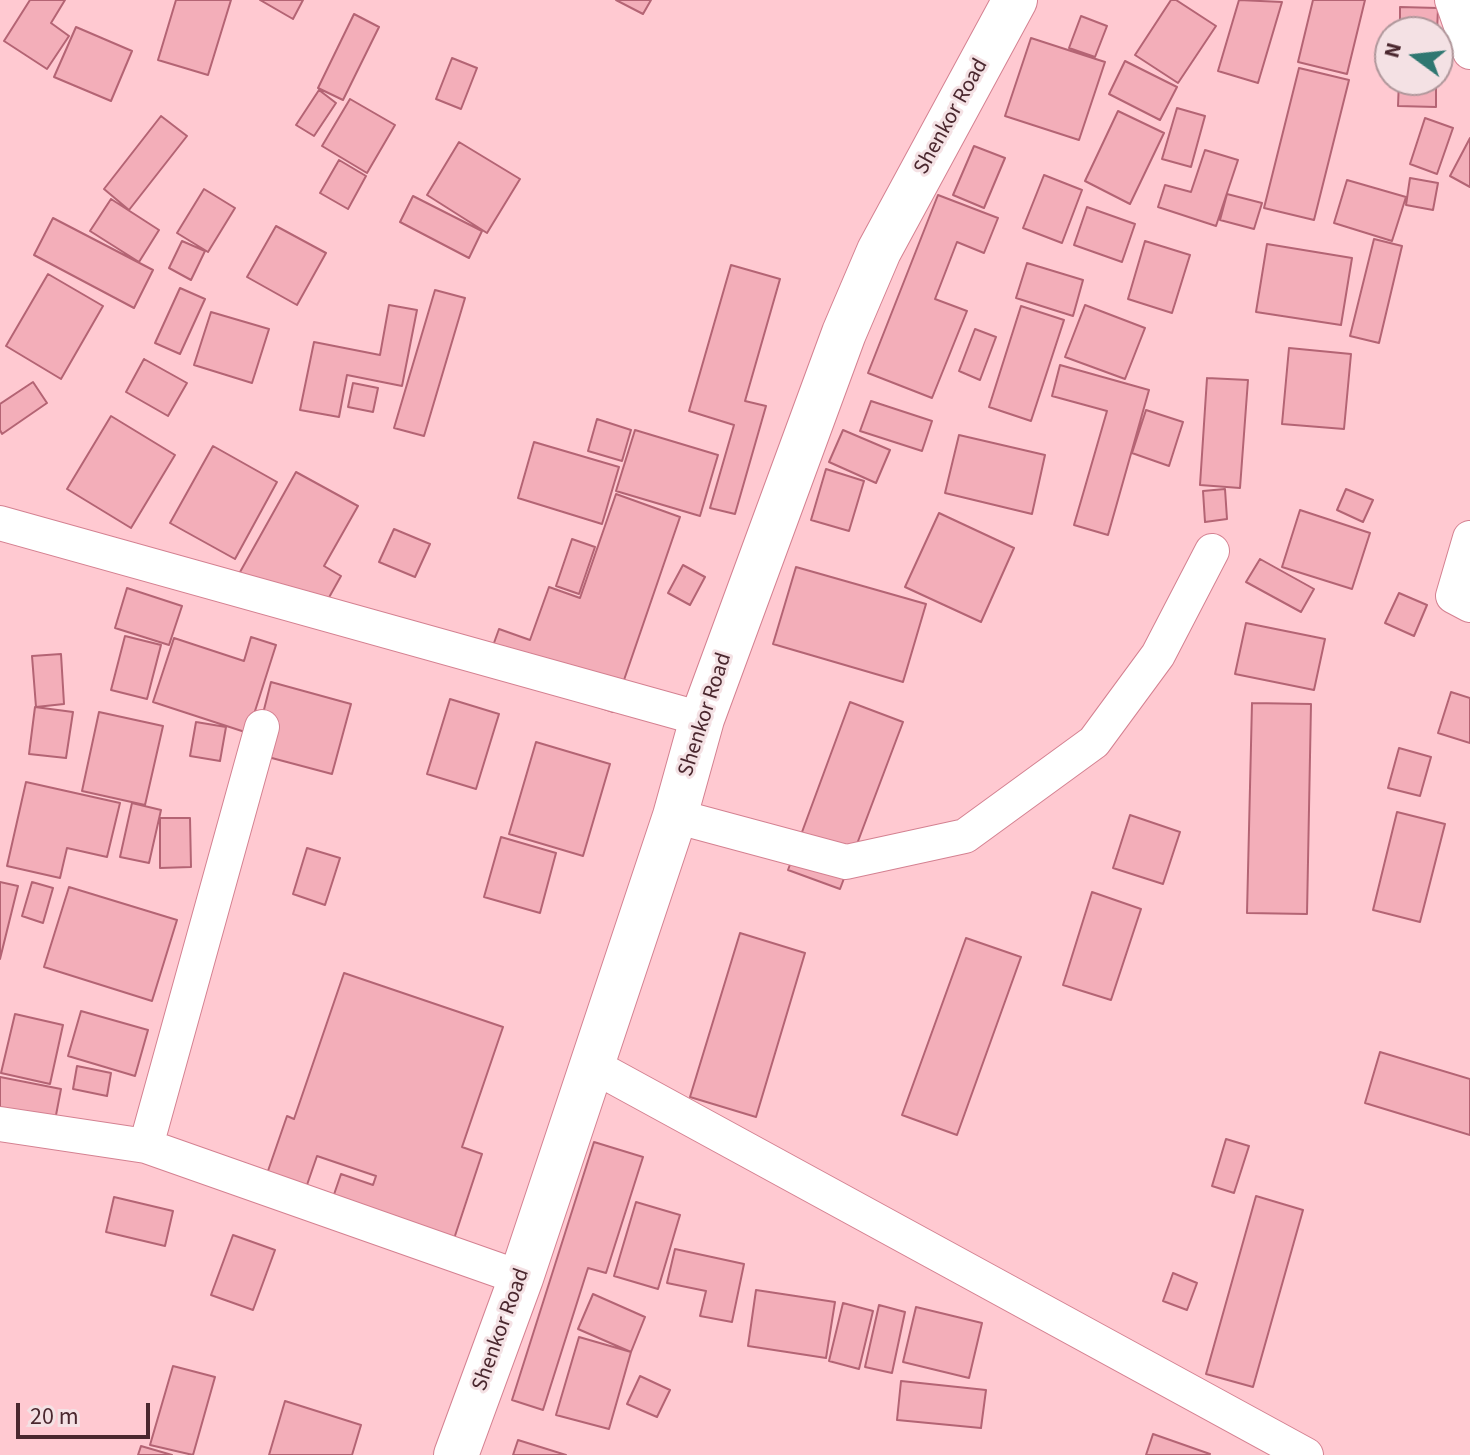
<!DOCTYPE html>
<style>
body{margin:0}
#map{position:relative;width:1470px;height:1455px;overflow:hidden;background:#ffc9d1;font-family:"Source Sans 3",sans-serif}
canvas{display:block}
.north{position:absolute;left:1374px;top:16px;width:80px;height:80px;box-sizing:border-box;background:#f4e1e4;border:2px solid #b0979b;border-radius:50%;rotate:285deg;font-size:22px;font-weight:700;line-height:32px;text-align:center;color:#4a272e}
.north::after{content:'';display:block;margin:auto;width:28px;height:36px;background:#2f7771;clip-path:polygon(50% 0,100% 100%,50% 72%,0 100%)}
.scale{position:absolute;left:16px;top:1403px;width:134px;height:36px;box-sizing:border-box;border:4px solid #4a272e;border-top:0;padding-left:10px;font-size:24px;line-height:28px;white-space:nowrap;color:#4a272e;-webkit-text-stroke:6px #f4e1e4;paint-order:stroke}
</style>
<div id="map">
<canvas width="1470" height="1455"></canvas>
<div class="north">N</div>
<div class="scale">20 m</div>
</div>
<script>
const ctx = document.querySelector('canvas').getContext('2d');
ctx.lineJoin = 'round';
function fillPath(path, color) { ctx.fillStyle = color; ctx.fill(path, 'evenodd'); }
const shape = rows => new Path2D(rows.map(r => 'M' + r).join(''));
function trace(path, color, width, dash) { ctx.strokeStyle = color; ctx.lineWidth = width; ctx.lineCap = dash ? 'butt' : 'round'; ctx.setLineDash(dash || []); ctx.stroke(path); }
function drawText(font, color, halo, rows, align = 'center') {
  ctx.font = font + ' "Source Sans 3",sans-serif'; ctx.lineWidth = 6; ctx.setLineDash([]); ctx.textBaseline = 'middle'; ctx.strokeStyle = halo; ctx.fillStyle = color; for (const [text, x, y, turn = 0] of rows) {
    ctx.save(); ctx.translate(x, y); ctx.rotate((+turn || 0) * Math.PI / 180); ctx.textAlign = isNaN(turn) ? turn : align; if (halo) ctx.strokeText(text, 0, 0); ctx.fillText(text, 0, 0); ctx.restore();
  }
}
const building = shape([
 [30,0,65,0,51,23,69,36,47,69,4,41,30,0],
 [176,0,231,0,208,75,158,60,176,0],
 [260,0,303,0,293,19,260,0],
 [616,0,651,0,643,14,616,0],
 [1171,0,1176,0,1216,26,1178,83,1135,55,1171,0],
 [1239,0,1282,2,1258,83,1218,71,1239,0],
 [1313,0,1365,0,1347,74,1298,62,1313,0],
 [1400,7,1438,8,1437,32,1400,32,1400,7],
 [354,14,379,27,343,100,318,88,354,14],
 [1081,16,1107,26,1095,57,1069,48,1081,16],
 [76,27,132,51,111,101,54,77,76,27],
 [1031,38,1105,62,1079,140,1005,116,1031,38],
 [452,58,477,68,461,109,436,99,452,58],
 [1125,61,1177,87,1160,120,1109,94,1125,61],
 [1299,68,1349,80,1314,220,1264,208,1299,68],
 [1399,80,1436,80,1436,107,1398,106,1399,80],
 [319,90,336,103,314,136,296,125,319,90],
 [350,99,395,125,367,173,322,146,350,99],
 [1177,108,1205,116,1191,167,1162,159,1177,108],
 [1118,111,1164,133,1130,204,1085,181,1118,111],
 [161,116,187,136,129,210,104,189,161,116],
 [1425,118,1453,128,1437,174,1410,164,1425,118],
 [1470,138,1470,187,1450,176,1470,138],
 [459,142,520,179,487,233,427,195,459,142],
 [974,146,1005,158,984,208,953,195,974,146],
 [1205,150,1238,160,1216,226,1158,207,1165,185,1191,192,1205,150],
 [339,160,366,176,348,209,320,193,339,160],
 [1044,175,1082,190,1062,243,1023,228,1044,175],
 [1410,178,1438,183,1433,210,1406,205,1410,178],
 [1347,180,1406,197,1392,241,1334,223,1347,180],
 [204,189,235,208,208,252,177,233,204,189],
 [1227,194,1262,203,1254,229,1220,220,1227,194],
 [938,195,998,218,984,253,957,242,935,299,967,311,932,398,868,373,938,195],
 [413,196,482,231,469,258,400,222,413,196],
 [111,199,159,230,139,262,90,231,111,199],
 [1087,207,1135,224,1122,262,1074,245,1087,207],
 [53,218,153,270,134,308,34,255,53,218],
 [276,226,326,253,297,305,247,277,276,226],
 [1374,239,1402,246,1379,343,1350,336,1374,239],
 [182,241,205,251,191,280,169,268,182,241],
 [1145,241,1190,255,1172,313,1128,299,1145,241],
 [1267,244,1352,258,1341,325,1256,312,1267,244],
 [1027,263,1083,280,1073,316,1016,298,1027,263],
 [731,265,780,279,745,401,766,406,735,514,710,508,734,425,689,411,731,265],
 [48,274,103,306,61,379,6,346,48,274],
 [180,288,205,299,180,354,155,343,180,288],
 [435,290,465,298,424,436,394,428,435,290],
 [389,305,417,310,402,386,347,375,339,417,300,410,314,342,380,355,389,305],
 [1085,305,1145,328,1125,379,1065,357,1085,305],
 [1021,306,1064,320,1031,421,989,407,1021,306],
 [211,312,269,329,252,383,194,365,211,312],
 [975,329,996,337,980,380,959,371,975,329],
 [1289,348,1351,354,1344,429,1282,424,1289,348],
 [144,359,187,383,168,416,126,392,144,359],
 [1060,365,1149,390,1108,535,1074,525,1107,411,1052,396,1060,365],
 [1207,378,1248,380,1240,488,1200,485,1207,378],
 [33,382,47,403,2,434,0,430,0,404,33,382],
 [353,383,378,388,373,412,348,407,353,383],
 [871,401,932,421,922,451,860,431,871,401],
 [1146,410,1183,422,1169,466,1132,453,1146,410],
 [111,416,175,455,131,528,67,489,111,416],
 [597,419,631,430,622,461,588,451,597,419],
 [635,430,718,455,700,516,616,491,635,430],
 [843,430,890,450,876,483,829,462,843,430],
 [959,435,1045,455,1032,514,945,493,959,435],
 [534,442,619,467,602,524,518,498,534,442],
 [213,446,277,482,235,559,170,523,213,446],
 [826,469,864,481,849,531,811,520,826,469],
 [296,472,358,506,324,566,341,576,313,626,235,581,296,472],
 [1225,489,1227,519,1205,522,1203,491,1225,489],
 [1346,489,1373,500,1363,522,1337,510,1346,489],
 [616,494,680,517,613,712,485,668,499,629,530,640,549,587,580,598,616,494],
 [1300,510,1370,533,1352,589,1282,567,1300,510],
 [939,513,1014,548,981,622,905,587,939,513],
 [394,529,430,544,415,577,379,562,394,529],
 [572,539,595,547,579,594,556,586,572,539],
 [1260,559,1314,589,1301,612,1246,582,1260,559],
 [683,565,705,577,690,605,668,593,683,565],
 [796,567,926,604,903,682,773,644,796,567],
 [127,588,182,606,169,645,115,628,127,588],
 [1399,593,1427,605,1414,636,1385,623,1399,593],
 [1246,623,1325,639,1314,690,1235,674,1246,623],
 [125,636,161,645,147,699,111,690,125,636],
 [251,637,276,645,248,733,153,702,174,638,244,661,251,637],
 [61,654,64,704,36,707,32,656,61,654],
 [271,682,351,704,332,774,253,753,271,682],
 [1451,692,1470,698,1470,743,1438,733,1451,692],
 [450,699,499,714,476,789,427,774,450,699],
 [850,702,903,722,840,889,788,870,850,702],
 [1252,703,1311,704,1307,914,1247,913,1252,703],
 [35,707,73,712,66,758,29,754,35,707],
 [99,712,163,726,145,805,82,791,99,712],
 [196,722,226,727,220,761,190,756,196,722],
 [536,742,610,764,583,856,509,834,536,742],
 [1399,748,1431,757,1420,796,1388,788,1399,748],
 [26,782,120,803,107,857,67,848,60,878,7,866,26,782],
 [132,803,161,810,149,863,120,857,132,803],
 [1397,812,1445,824,1420,922,1373,910,1397,812],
 [1130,815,1180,832,1163,884,1113,868,1130,815],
 [160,818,190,818,191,867,160,868,160,818],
 [501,837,556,853,540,913,484,897,501,837],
 [307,848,340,858,325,905,293,894,307,848],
 [0,882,18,886,0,959,0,882],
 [32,882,53,888,43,923,22,916,32,882],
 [69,887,177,920,152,1001,44,967,69,887],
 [1092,892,1141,909,1111,1000,1063,985,1092,892],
 [740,933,805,953,756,1117,690,1097,740,933],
 [966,938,1021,957,957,1135,902,1115,966,938],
 [344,973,503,1027,462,1147,482,1154,448,1257,327,1215,341,1174,373,1185,376,1176,317,1156,299,1208,260,1194,287,1116,294,1119,344,973],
 [81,1011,148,1030,135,1076,68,1056,81,1011],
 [15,1014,63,1025,50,1084,1,1073,15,1014],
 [1380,1052,1470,1079,1470,1135,1365,1103,1380,1052],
 [77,1066,111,1073,107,1096,73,1089,77,1066],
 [0,1077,61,1089,52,1136,0,1125,0,1077],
 [1226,1139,1249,1146,1234,1193,1212,1186,1226,1139],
 [594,1142,643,1157,606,1273,588,1268,543,1410,512,1400,594,1142],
 [1256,1196,1303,1210,1253,1387,1206,1374,1256,1196],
 [114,1197,173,1211,165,1246,106,1232,114,1197],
 [636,1202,680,1215,658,1289,614,1276,636,1202],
 [233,1235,275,1250,253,1310,211,1295,233,1235],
 [675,1249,744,1264,732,1322,700,1316,706,1291,667,1283,675,1249],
 [1173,1273,1197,1283,1187,1310,1163,1301,1173,1273],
 [756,1290,835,1302,826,1358,748,1346,756,1290],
 [593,1294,645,1317,631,1352,578,1329,593,1294],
 [843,1303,873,1311,859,1369,829,1361,843,1303],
 [879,1305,905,1312,892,1373,865,1367,879,1305],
 [916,1307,982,1323,969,1378,903,1362,916,1307],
 [579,1337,631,1352,609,1429,556,1415,579,1337],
 [173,1366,215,1377,193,1455,150,1445,173,1366],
 [640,1376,670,1390,657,1417,627,1404,640,1376],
 [901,1381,986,1390,981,1428,897,1420,901,1381],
 [285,1401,361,1425,352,1455,269,1455,285,1401],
 [1153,1434,1210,1454,1209,1455,1146,1455,1153,1434],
 [518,1440,566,1455,513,1455,518,1440],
 [141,1446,172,1455,138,1455,141,1446]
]);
fillPath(building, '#f3aeb9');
trace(building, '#b46474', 2);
const minor = shape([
 [1452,0,1470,52],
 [0,523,702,719],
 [1470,538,1453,596,1470,605],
 [675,816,846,862,965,836,1094,742,1158,655,1212,551],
 [590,1064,1306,1455],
 [0,1124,146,1146,521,1278],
 [146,1146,262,727]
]);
const secondary = shape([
 [456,1455,521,1278,675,816,702,719,844,333,879,251,1015,0]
]);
trace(minor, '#d48191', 36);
trace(secondary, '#d48191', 46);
trace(minor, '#fff', 34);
trace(secondary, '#fff', 44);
drawText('22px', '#4a272e', '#f4e1e4', [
 ["Shenkor Road",952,117,-61],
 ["Shenkor Road",706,715,-72],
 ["Shenkor Road",502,1330,-70]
]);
</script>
